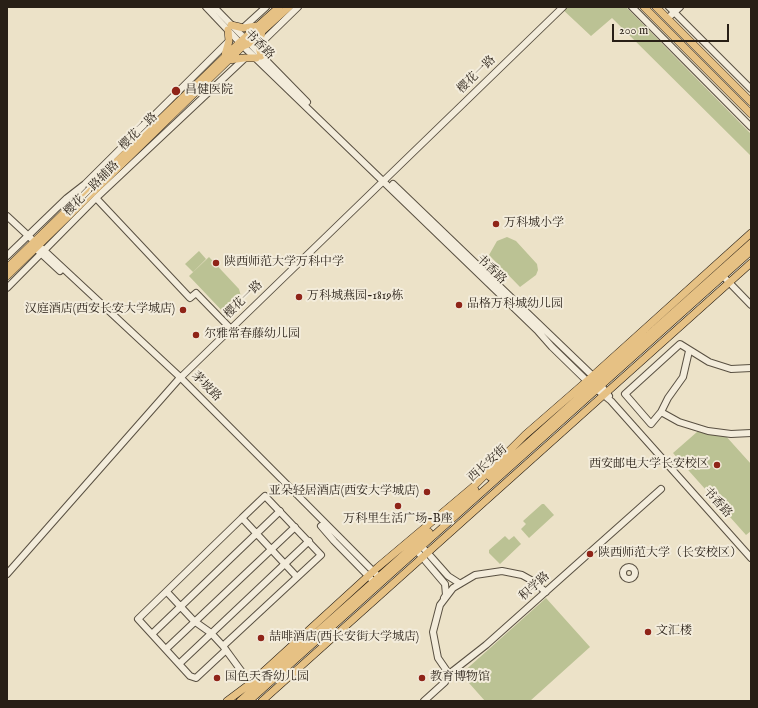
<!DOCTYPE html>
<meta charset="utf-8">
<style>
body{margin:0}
#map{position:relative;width:758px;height:708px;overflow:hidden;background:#ece2c8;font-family:"IM FELL English",serif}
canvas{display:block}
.frame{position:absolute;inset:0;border:8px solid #281f16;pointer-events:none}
.scale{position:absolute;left:612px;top:24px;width:117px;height:18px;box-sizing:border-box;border:2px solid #281f16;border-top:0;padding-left:5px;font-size:12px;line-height:14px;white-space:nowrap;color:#281f16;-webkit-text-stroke:3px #f3ecdb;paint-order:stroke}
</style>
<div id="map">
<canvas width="758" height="708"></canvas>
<div class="frame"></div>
<div class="scale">200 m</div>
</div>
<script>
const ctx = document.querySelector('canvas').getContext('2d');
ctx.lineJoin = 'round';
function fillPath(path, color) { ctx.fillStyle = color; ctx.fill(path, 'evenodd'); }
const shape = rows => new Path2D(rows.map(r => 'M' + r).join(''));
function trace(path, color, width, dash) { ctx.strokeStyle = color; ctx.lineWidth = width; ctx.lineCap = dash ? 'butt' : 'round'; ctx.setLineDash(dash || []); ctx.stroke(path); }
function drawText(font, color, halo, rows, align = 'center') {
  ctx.font = font + ' "IM FELL English","Noto Serif SC",serif'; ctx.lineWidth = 4; ctx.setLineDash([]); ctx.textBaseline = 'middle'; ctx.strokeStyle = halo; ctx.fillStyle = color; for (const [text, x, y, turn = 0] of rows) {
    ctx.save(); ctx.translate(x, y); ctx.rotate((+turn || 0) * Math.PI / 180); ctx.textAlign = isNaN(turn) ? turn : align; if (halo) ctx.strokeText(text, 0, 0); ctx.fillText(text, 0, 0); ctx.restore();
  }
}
fillPath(shape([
 [560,7,626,7,751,134,751,156,612,18,591,36],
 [507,237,516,241,537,264,538,270,536,275,520,287,489,255,497,241],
 [199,251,206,259,193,272,185,264],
 [209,257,239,289,241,296,239,301,226,315,189,276],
 [702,429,724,434,751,464,751,531,746,535,673,453,697,432],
 [542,504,544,504,554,515,529,538,521,529,526,524,523,521],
 [505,536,509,540,514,536,521,544,500,564,489,553,489,550],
 [546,598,590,647,530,701,485,701,461,674]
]), '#bbc294');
const minor = shape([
 [206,7,243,46,537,330,552,347,591,385,611,401,751,558],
 [214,7,307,102],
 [632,7,751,127],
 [669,7,751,89],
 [668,18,680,7],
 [243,28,266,7],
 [259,45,298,7],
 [393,184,597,380,609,396],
 [96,198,190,298,196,293,230,328],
 [7,216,181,378,376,574],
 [33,246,60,271],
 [7,256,67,198,85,184,229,41],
 [720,273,751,305],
 [7,288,96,198,245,58],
 [689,351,683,377,668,398,661,412,651,424,625,394,680,344,709,362,731,369,751,368],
 [661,412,679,422,708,431,731,434,751,433],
 [321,526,334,541,377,585],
 [425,550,448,576,459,583],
 [417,551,445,584,446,595,444,598],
 '623 573a6 6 0 1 1 12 0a6 6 0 1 1-12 0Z',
 [7,574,178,380,563,7],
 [167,592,194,621,211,633,223,646,253,687],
 [152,634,280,511],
 [223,646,321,555,265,496,242,518],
 [166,649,295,527],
 [226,650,196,678,190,676,138,619,242,518,297,577],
 [179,664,309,541],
 [449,674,438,658,433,632,440,605,453,588,475,575,502,571,522,575,531,580,546,592],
 [424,701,445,682,449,674,486,645,661,489]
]);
const major = shape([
 [644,7,751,114],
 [656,7,751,102],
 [231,25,244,28,257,26],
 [225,55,229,41,228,30],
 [261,56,259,45,262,31],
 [229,60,244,58,256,58],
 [7,268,240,42,279,7],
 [7,276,243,46,248,44,289,7],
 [490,477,751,243],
 [448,514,475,490],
 [227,701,251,683,378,567,473,487,525,435,587,381,751,233],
 [240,701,429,532],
 [249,701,751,251],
 [262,701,751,263]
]);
trace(minor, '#595042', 8);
trace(major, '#281f16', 8);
trace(minor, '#f3ecdb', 6);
trace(major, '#e6c184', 7);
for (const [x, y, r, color] of [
 [176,91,5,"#8f2418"],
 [496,224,4,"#8f2418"],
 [216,263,4,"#8f2418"],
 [299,297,4,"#8f2418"],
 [459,305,4,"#8f2418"],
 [183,310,4,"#8f2418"],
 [196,335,4,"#8f2418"],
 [717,465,4,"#8f2418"],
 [427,492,4,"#8f2418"],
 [398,506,4,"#8f2418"],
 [590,554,4,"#8f2418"],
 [648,632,4,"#8f2418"],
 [261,638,4,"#8f2418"],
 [217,678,4,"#8f2418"],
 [422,678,4,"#8f2418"]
]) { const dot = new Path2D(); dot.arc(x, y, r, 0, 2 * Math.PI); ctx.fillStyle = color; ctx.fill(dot); trace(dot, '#f3ecdb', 1.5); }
drawText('12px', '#281f16', '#f3ecdb', [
 ["书香路",259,45,45],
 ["樱花一路",477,75,-44],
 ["樱花二路",139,132,-44],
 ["樱花二路辅路",92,189,-45],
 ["书香路",491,270,44],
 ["樱花一路",244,300,-44],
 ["茅坡路",206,387,45],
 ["西长安街",488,464,-42],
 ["书香路",717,503,48],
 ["积学路",535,587,-42]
]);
drawText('12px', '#281f16', '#f3ecdb', [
 ["昌健医院",185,91],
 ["万科城小学",504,224],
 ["陕西师范大学万科中学",224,263],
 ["万科城燕园-1819栋",307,297],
 ["品格万科城幼儿园",467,305],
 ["汉庭酒店(西安长安大学城店)",175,310,"right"],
 ["尔雅常春藤幼儿园",204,335],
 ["西安邮电大学长安校区",709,465,"right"],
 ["亚朵轻居酒店(西安大学城店)",419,492,"right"],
 ["万科里生活广场-B座",398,520,"center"],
 ["陕西师范大学（长安校区）",598,554],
 ["文汇楼",656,632],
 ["喆啡酒店(西长安街大学城店)",269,638],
 ["国色天香幼儿园",225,678],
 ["教育博物馆",430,678]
], 'left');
</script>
